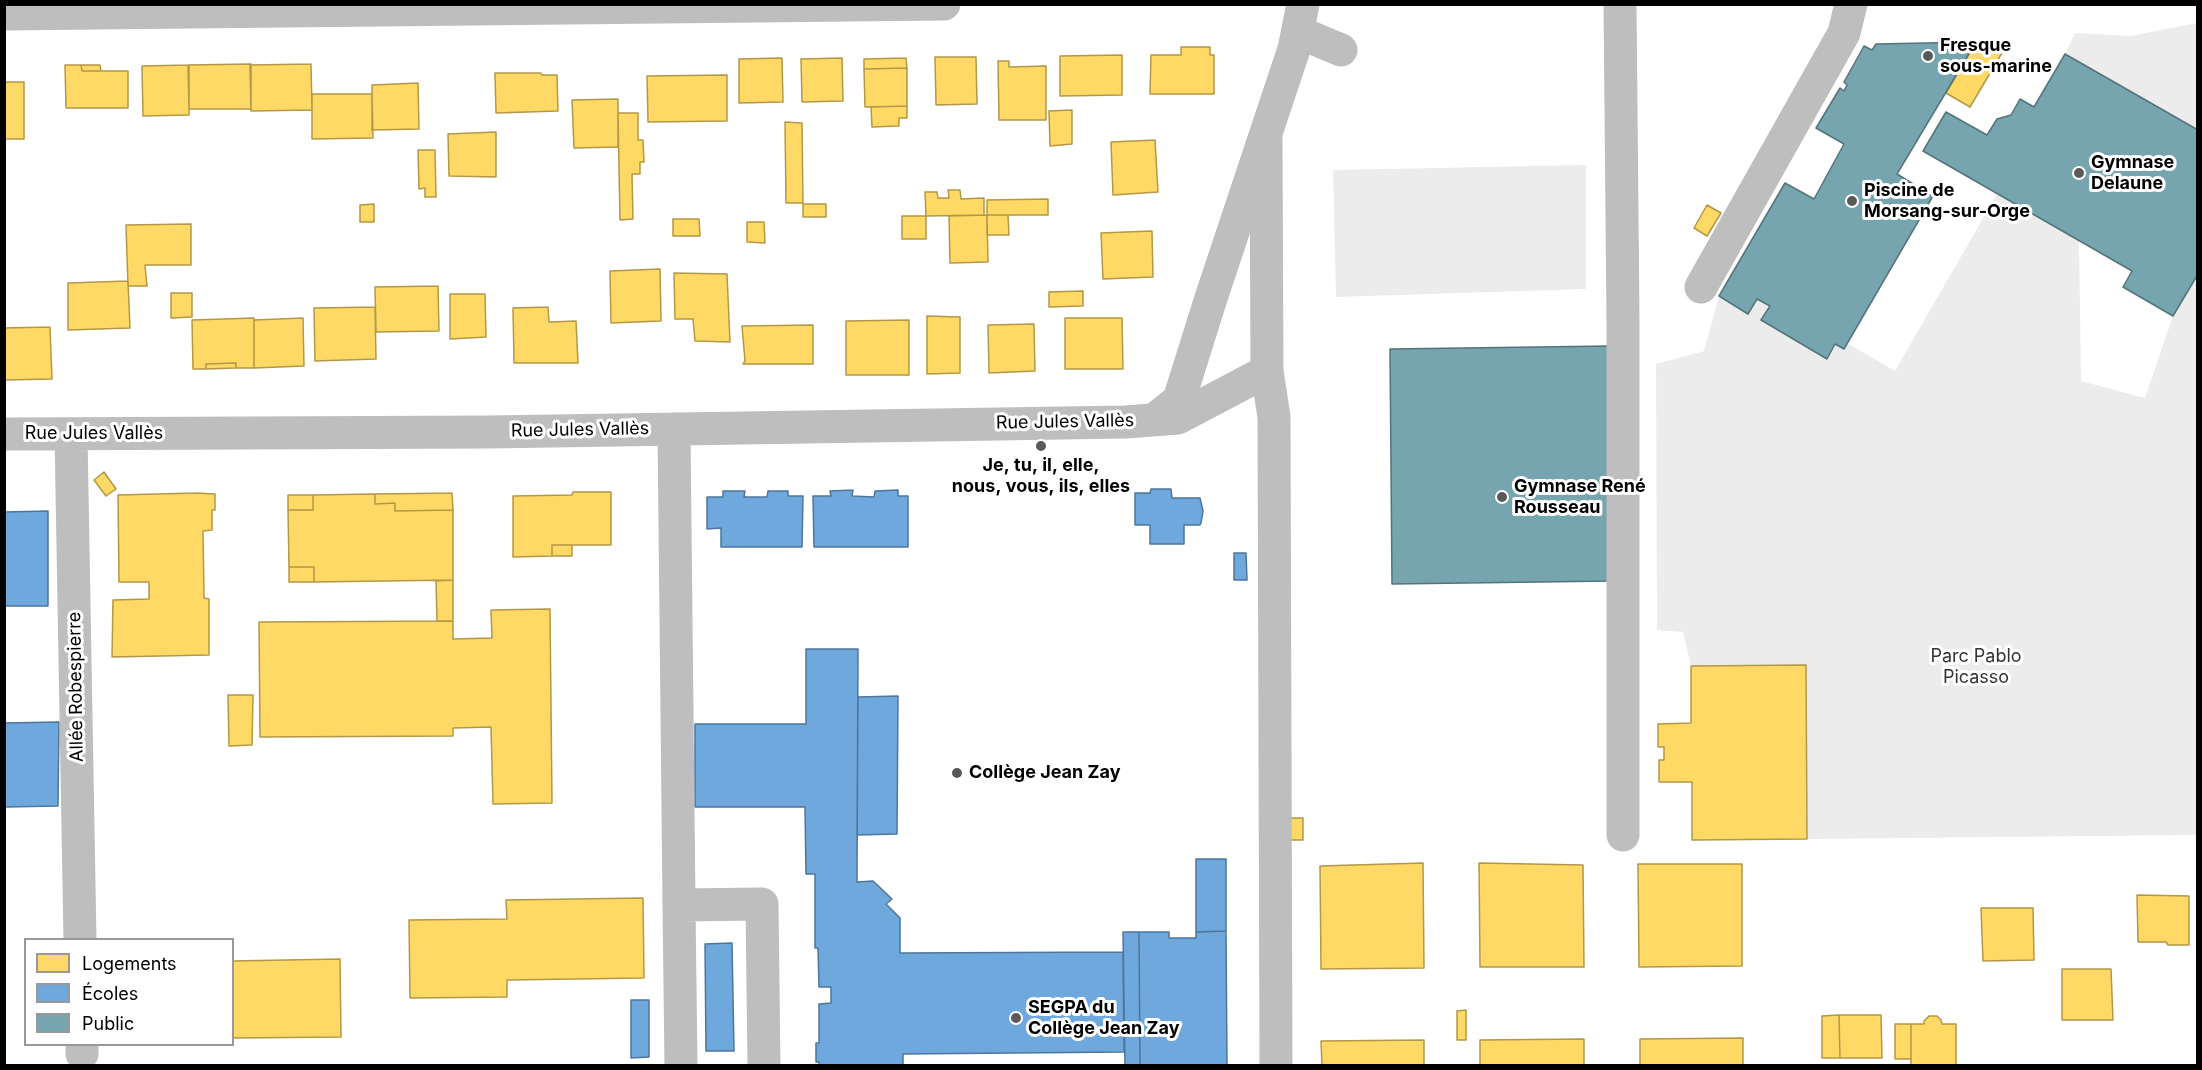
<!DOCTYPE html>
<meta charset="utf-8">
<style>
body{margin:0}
#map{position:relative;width:2202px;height:1070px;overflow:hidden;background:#fff;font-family:Inter,sans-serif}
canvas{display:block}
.frame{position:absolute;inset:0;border:6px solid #000;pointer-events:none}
.legend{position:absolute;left:24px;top:938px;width:210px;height:108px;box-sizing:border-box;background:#fff;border:2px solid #999;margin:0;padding:8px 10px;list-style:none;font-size:18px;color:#000}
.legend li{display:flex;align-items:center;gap:12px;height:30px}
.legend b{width:30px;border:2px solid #999}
</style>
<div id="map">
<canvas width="2202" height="1070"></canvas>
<div class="frame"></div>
<ul class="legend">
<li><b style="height:16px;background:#ffd966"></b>Logements</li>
<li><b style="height:16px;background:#6fa8dc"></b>Écoles</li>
<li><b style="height:16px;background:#76a5af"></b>Public</li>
</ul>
</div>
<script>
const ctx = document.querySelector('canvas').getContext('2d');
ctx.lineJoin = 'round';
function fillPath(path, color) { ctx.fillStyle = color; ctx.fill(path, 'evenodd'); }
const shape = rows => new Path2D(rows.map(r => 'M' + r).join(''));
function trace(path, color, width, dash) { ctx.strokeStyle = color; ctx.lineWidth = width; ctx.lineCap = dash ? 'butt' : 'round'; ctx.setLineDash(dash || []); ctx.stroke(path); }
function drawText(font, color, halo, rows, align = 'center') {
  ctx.font = font + ' Inter,sans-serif'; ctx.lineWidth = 6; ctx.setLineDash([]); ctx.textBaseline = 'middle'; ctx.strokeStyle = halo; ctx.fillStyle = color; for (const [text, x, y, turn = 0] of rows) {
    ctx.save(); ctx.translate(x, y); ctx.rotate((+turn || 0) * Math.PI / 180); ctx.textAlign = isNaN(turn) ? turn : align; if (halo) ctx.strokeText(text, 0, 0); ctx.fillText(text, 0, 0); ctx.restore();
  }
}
fillPath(shape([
 [2197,23,2197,130,2065,54,2075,33,2131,36],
 [1586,165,1586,289,1336,297,1333,170],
 [1997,194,2079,241,2081,381,2145,398,2173,316,2197,274,2197,835,1807,839,1806,665,1691,666,1683,632,1657,630,1656,364,1704,351,1719,296,1748,314,1757,299,1770,306,1761,321,1826,359,1835,344,1844,349,1847,343,1895,371]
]), '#ececec');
const homes = shape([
 [2009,41,1970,107,1946,93,1976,42,2009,41],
 [1181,47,1210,47,1210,55,1214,55,1214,94,1150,94,1151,55,1181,55,1181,47],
 [1122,55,1122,95,1060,96,1060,56,1122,55],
 [935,57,976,57,977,104,936,105,935,57],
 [782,58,783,102,739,103,739,59,782,58],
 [842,58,843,101,802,102,801,59,842,58],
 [906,58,907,68,864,69,864,59,906,58],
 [998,61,1009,61,1009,67,1046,66,1046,120,999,120,998,61],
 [251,64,251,109,189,109,188,65,251,64],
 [311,64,312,110,251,111,250,65,311,64],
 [65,65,81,65,82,71,128,71,128,108,66,108,65,65],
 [81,65,100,65,101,71,82,71,81,65],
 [189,65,189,115,143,116,142,66,189,65],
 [907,68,907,106,865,107,864,69,907,68],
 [495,73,541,73,542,75,557,75,558,111,496,113,495,73],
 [727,75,727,121,648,122,647,76,727,75],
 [4,82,24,82,24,139,4,139,4,82],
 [418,83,419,129,372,130,372,85,418,83],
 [312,94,372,94,373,138,312,139,312,94],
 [618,99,618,147,574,148,572,100,618,99],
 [907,106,907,118,899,118,899,126,872,127,871,107,907,106],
 [1072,110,1072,144,1050,146,1049,111,1072,110],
 [618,113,638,113,638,140,643,140,644,162,640,162,640,174,632,174,633,219,620,220,618,113],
 [785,122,802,123,803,203,786,203,785,122],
 [496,132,496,177,449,176,448,134,496,132],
 [1155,140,1158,192,1113,195,1111,142,1155,140],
 [418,150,435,150,436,197,425,197,425,188,419,189,418,150],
 [948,190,960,190,961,199,984,198,984,215,926,216,925,192,937,192,938,198,949,198,948,190],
 [1048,199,1048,215,987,215,987,200,1048,199],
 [374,204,374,222,360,222,360,205,374,204],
 [803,204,826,204,826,217,803,217,803,204],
 [1707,205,1721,213,1707,236,1694,228,1707,205],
 [987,215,1008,215,1009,235,987,235,987,215],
 [987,215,988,262,950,263,949,216,987,215],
 [902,216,926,216,926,239,902,239,902,216],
 [673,219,699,219,700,236,673,236,673,219],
 [747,222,764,222,765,243,747,242,747,222],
 [191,224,191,265,145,265,147,286,128,286,126,225,191,224],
 [1152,231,1153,277,1103,279,1101,233,1152,231],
 [660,269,661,321,611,323,610,271,660,269],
 [674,273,727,274,730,342,695,341,693,319,675,319,674,273],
 [128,281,130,328,68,330,68,283,128,281],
 [438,286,439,331,376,332,375,287,438,286],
 [1083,291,1083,306,1049,307,1049,292,1083,291],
 [171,293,192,293,192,317,171,318,171,293],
 [450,294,485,294,486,337,450,339,450,294],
 [375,307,376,359,315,361,314,308,375,307],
 [548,307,549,322,576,321,578,363,514,363,513,308,548,307],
 [927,316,960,317,960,373,927,374,927,316],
 [254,318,254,368,236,368,236,363,206,364,206,369,193,369,192,320,254,318],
 [303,318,304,366,254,368,254,320,303,318],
 [1065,318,1122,318,1123,369,1065,369,1065,318],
 [909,320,909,375,846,375,846,321,909,320],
 [1034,324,1035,371,989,373,988,325,1034,324],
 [813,325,813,364,743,364,745,361,742,326,813,325],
 [50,327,52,379,4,380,4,328,50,327],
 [236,363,236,368,206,369,206,364,236,363],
 [104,472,116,489,106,496,94,480,104,472],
 [573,492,611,492,611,545,552,545,552,556,513,557,513,496,572,495,573,492],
 [196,493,215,494,215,510,212,510,212,530,203,531,204,598,209,599,209,655,112,657,113,600,149,599,149,582,119,582,118,495,196,493],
 [452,493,453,510,395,511,395,503,375,504,375,494,452,493],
 [375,494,375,504,395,503,395,511,453,510,453,580,314,582,314,567,289,567,288,510,313,510,313,495,375,494],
 [288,495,313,495,313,510,288,510,288,495],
 [552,545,572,545,572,556,552,556,552,545],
 [289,567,314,567,314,582,289,582,289,567],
 [453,580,453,621,437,621,436,581,453,580],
 [550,609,552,803,493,804,491,727,453,728,453,736,260,737,259,622,453,621,453,639,492,638,491,610,550,609],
 [1806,665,1807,839,1692,840,1692,782,1659,782,1659,760,1664,760,1664,747,1658,747,1658,724,1691,723,1691,666,1806,665],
 [228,695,253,695,252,745,229,746,228,695],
 [1290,818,1303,818,1303,840,1290,840,1290,818],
 [1423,863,1424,968,1321,969,1320,866,1423,863],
 [1479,863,1583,865,1584,967,1480,967,1479,863],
 [1638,864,1742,864,1742,966,1639,967,1638,864],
 [2137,895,2189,896,2189,945,2168,945,2166,942,2138,942,2137,895],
 [643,898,644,978,507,980,507,997,410,998,409,920,507,919,506,900,643,898],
 [1981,908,2033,908,2034,960,1983,961,1981,908],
 [340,959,341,1037,232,1038,232,961,340,959],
 [2062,969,2111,969,2113,1020,2062,1020,2062,969],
 [1466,1010,1466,1040,1457,1040,1457,1011,1466,1010],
 [1839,1015,1840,1058,1822,1058,1822,1016,1839,1015],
 [1839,1015,1881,1015,1882,1058,1840,1058,1839,1015],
 [1929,1016,1937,1016,1941,1020,1942,1024,1956,1024,1956,1066,1911,1066,1911,1024,1924,1024,1924,1021,1929,1016],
 [1895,1024,1911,1024,1911,1059,1895,1059,1895,1024],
 [1743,1038,1743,1066,1640,1066,1640,1039,1743,1038],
 [1584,1039,1584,1066,1480,1066,1480,1040,1584,1039],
 [1424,1040,1424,1066,1322,1066,1321,1041,1424,1040]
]);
fillPath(homes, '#ffd966');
trace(homes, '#b29847', 1.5);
const schools = shape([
 [1151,489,1171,489,1172,498,1200,498,1203,511,1201,523,1200,525,1184,525,1184,544,1150,544,1150,525,1135,525,1135,493,1150,493,1151,489],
 [853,490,852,496,874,497,875,491,898,490,898,496,908,496,908,547,814,547,813,496,831,496,830,491,853,490],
 [723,491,745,491,744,497,767,497,768,491,788,491,788,496,803,496,802,547,721,547,721,528,707,529,707,497,723,497,723,491],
 [48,511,48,606,4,606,4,512,48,511],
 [1234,553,1246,553,1247,580,1234,580,1234,553],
 [806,649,858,649,857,882,873,881,892,899,886,904,900,918,900,953,1123,952,1124,1052,903,1054,903,1066,819,1066,819,1062,816,1062,816,1043,819,1043,819,1004,831,1003,831,987,819,987,818,948,815,948,815,874,806,874,805,807,695,807,695,724,806,724,806,649],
 [898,696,897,834,857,835,858,697,898,696],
 [59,722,58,806,4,807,4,723,59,722],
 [1196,859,1226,859,1226,931,1196,932,1196,859],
 [1226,931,1227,1066,1140,1066,1139,932,1169,932,1169,938,1196,938,1196,932,1226,931],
 [1123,932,1139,932,1140,1066,1125,1066,1123,932],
 [732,943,734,1051,706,1051,705,944,732,943],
 [631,1000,649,1000,649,1057,631,1058,631,1000]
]);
fillPath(schools, '#6fa8dc');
trace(schools, '#4e769a', 1.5);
const public = shape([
 [1976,42,1897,174,1933,196,1844,349,1835,344,1827,359,1761,320,1770,306,1757,299,1748,314,1719,296,1785,183,1814,199,1844,144,1816,128,1840,88,1844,91,1847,85,1844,82,1864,46,1872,50,1876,44,1976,42],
 [2065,54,2198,130,2198,274,2173,316,2123,287,2132,271,1923,151,1946,112,1987,135,1997,119,2011,115,2020,99,2034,107,2065,54],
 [1610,346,1613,581,1392,584,1390,349,1610,346]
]);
fillPath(public, '#76a5af');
trace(public, '#53747a', 1.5);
trace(shape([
 [1620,4,1623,321,1623,835],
 [4,14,944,4],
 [1298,32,1341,50],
 [1266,139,1267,371,1274,417,1276,1066],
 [1701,287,1844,33,1851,4],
 [1154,420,1179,400,1211,298,1294,49,1303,4],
 [674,429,679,905,762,904,764,1066],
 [4,434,489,432,1126,422,1178,418,1267,371],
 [71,435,80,940],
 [679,905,681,1066],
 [82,1044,82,1054]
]), '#bebebe', 33);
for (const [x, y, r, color] of [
 [1928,56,6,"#595959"],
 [2079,173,6,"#595959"],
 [1852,201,6,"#595959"],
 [1041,446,6,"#595959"],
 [1502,497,6,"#595959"],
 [957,773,6,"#595959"],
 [1016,1018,6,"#595959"]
]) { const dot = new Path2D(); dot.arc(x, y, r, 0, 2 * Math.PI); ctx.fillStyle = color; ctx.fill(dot); trace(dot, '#fff', 2); }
drawText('bold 18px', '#000', '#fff', [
 ["Fresque",1940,46],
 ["sous-marine",1940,67],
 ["Gymnase",2091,163],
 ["Delaune",2091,184],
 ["Piscine de",1864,191],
 ["Morsang-sur-Orge",1864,212],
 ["Je, tu, il, elle,",1041,466,"center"],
 ["nous, vous, ils, elles",1041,487,"center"],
 ["Gymnase René",1514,487],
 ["Rousseau",1514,508],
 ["Collège Jean Zay",969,773],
 ["SEGPA du",1028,1008],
 ["Collège Jean Zay",1028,1029]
], 'left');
drawText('18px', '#000', '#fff', [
 ["Rue Jules Vallès",1065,422,-1],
 ["Rue Jules Vallès",580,430,-1],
 ["Rue Jules Vallès",94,434],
 ["Allée Robespierre",76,687,-91]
]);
drawText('18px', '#333', '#fff', [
 ["Parc Pablo",1976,657],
 ["Picasso",1976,678]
]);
</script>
